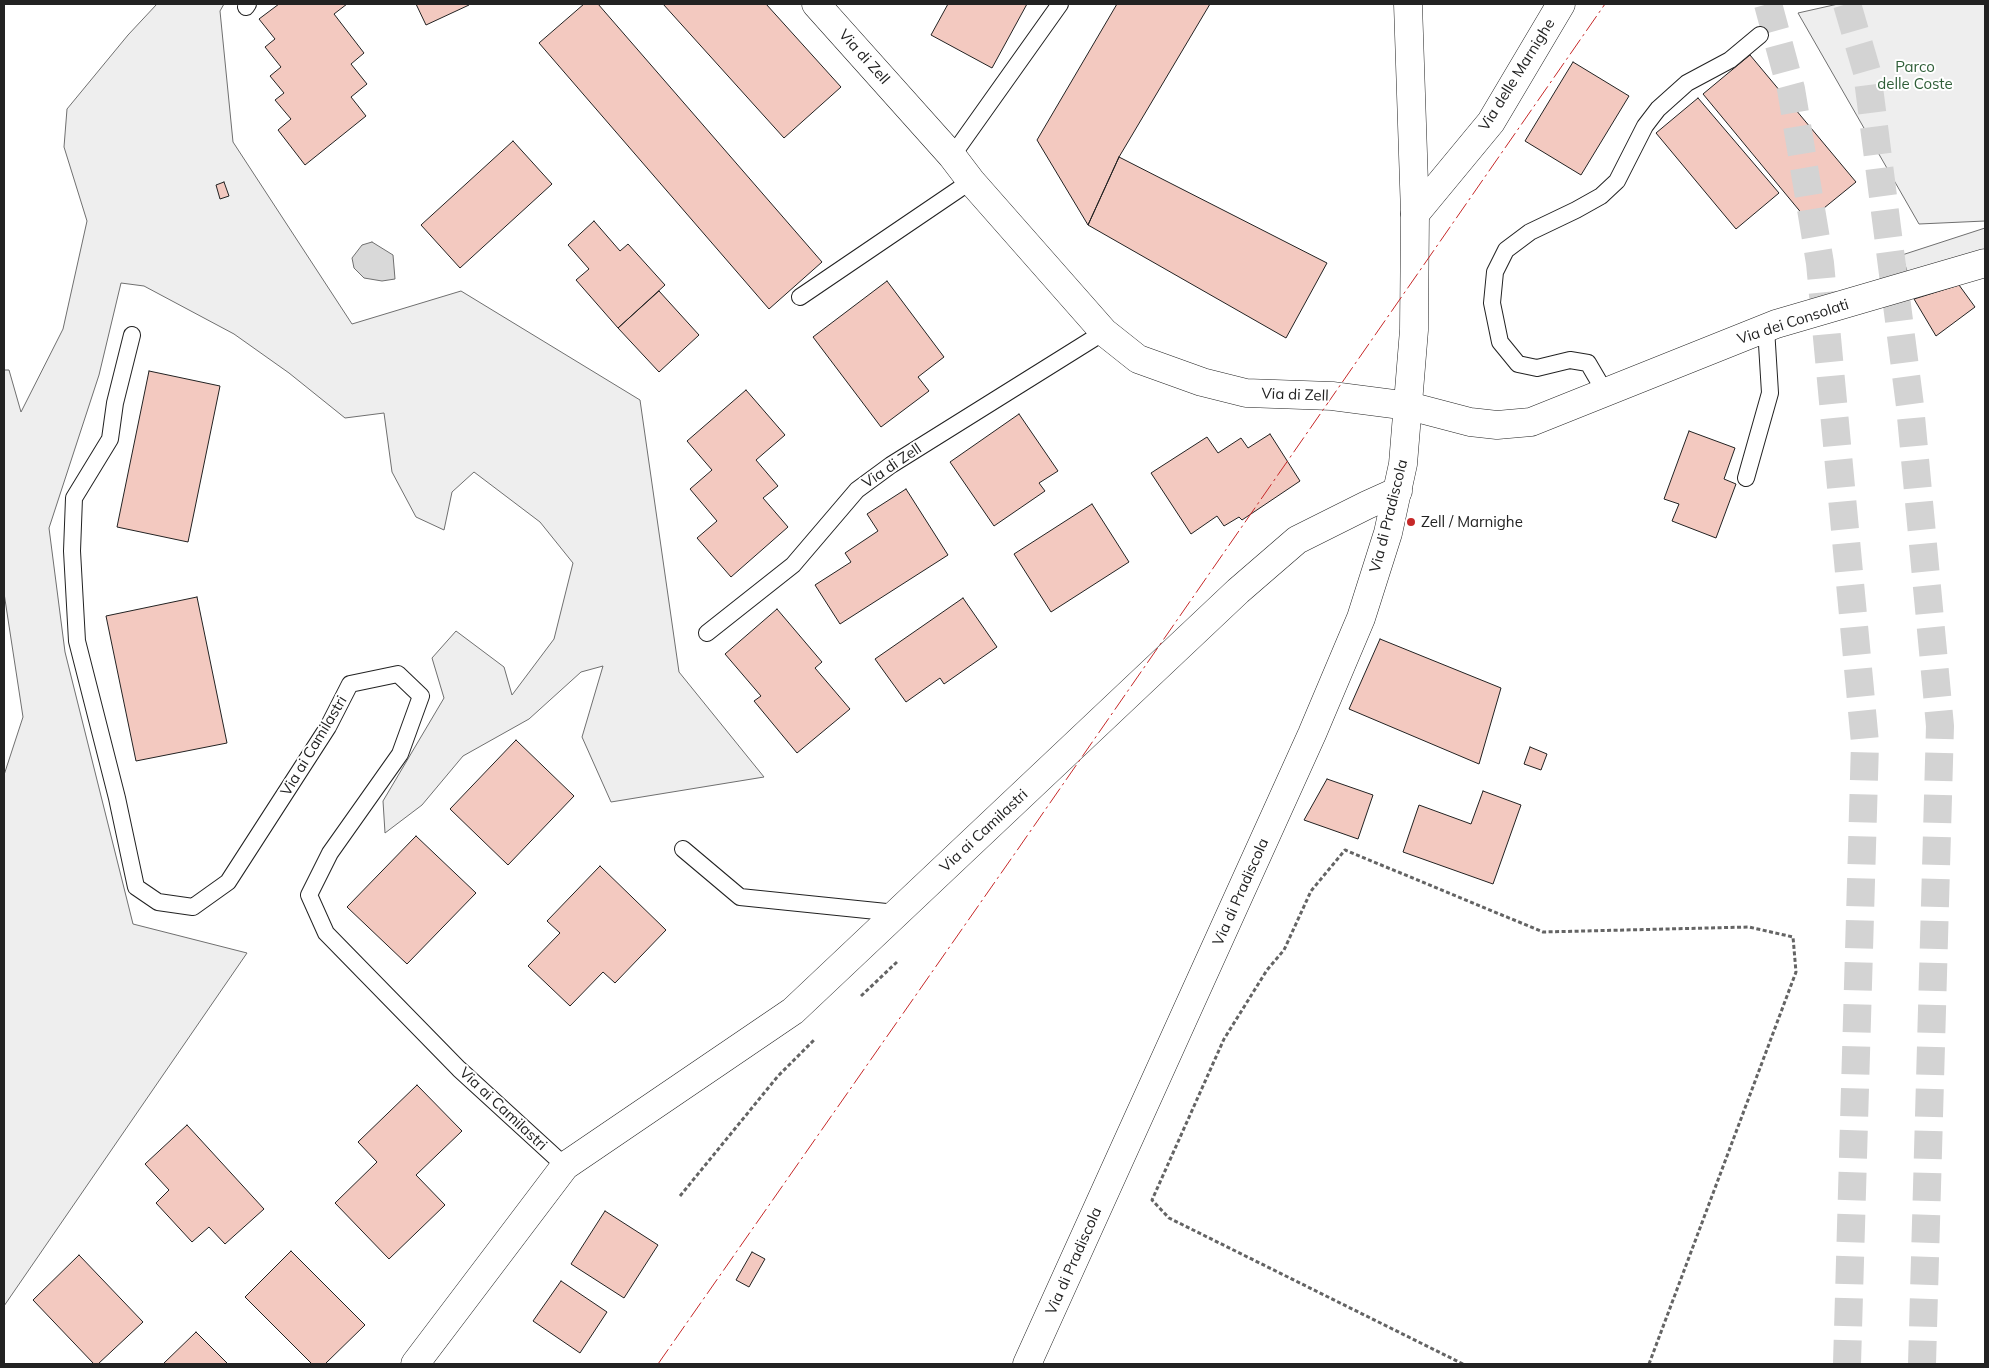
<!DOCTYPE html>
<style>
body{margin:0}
#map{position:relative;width:1989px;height:1368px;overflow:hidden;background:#fff;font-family:Mulish,sans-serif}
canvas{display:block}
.frame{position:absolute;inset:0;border:5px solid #222;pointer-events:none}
</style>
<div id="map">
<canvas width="1989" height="1368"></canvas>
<div class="frame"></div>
</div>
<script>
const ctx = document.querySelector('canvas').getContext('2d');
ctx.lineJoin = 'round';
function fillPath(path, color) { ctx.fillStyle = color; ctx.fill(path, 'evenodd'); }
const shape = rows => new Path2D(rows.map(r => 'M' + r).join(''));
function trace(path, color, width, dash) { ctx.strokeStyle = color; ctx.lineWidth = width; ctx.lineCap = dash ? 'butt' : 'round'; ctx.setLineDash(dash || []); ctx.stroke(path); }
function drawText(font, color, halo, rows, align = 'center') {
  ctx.font = font + ' Mulish,sans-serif'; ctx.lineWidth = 4; ctx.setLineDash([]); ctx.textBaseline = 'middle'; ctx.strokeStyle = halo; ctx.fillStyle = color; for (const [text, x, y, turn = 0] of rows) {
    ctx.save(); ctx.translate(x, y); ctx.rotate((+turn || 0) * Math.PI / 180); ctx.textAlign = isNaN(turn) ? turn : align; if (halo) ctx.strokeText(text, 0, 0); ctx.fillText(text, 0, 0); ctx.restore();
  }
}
const green = shape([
 [157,4,224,4,220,11,233,142,352,324,461,291,640,400,679,672,764,777,611,802,582,737,603,666,581,672,529,719,463,756,422,805,385,833,383,801,444,698,432,658,456,631,504,667,512,695,554,639,573,563,540,522,474,472,452,492,444,530,416,517,392,472,384,413,345,418,289,373,234,334,144,286,121,283,99,375,49,528,65,652,133,924,247,953,4,1306,4,775,23,717,4,593,4,370,9,370,21,412,63,329,87,221,64,147,67,109,128,35,157,4],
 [1838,4,1985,4,1985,221,1919,224,1798,13,1838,4]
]);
fillPath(green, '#eee');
trace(green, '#6f6f6f', 1);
const parking = shape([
 [1985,228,1985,257,1910,281,1902,255,1985,228]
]);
fillPath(parking, '#ededed');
trace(parking, '#6f6f6f', 1);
const water = shape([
 [372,242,393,255,395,279,382,281,364,278,354,268,352,258,362,245,372,242]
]);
fillPath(water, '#d9d9d9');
trace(water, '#6f6f6f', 1);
const building = shape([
 [279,4,347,4,334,14,364,53,351,64,367,84,351,97,366,116,305,165,278,130,291,119,275,100,284,93,270,76,281,67,265,47,275,39,259,19,279,4],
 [416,4,469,4,469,5,426,25,416,4],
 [584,4,598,4,822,262,769,309,539,43,584,4],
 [663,4,766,4,841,87,784,138,663,4],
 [948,4,1027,4,992,68,931,35,948,4],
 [1117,4,1210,4,1119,157,1088,225,1037,140,1117,4],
 [1750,55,1856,182,1808,221,1703,94,1750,55],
 [1573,62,1629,96,1581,175,1525,141,1573,62],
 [1698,98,1779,193,1736,229,1656,133,1698,98],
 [513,141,552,184,460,268,421,225,513,141],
 [1119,157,1327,263,1286,338,1088,225,1119,157],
 [224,182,229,196,220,199,216,185,224,182],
 [594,221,620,251,628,244,665,285,618,328,576,280,589,269,568,245,594,221],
 [887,281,944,357,918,377,929,391,881,427,813,337,887,281],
 [1959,285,1975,307,1936,336,1914,299,1959,285],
 [659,291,699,335,659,372,618,328,659,291],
 [149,371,220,386,188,542,117,527,149,371],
 [746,390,785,435,756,460,778,486,763,498,788,527,731,577,697,538,717,521,690,489,712,470,687,441,746,390],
 [1019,414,1058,471,1039,483,1045,491,994,526,950,462,1019,414],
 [1689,431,1735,448,1724,479,1736,484,1716,538,1672,521,1679,504,1664,499,1689,431],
 [1270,434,1300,481,1242,520,1239,517,1224,526,1217,516,1191,534,1151,473,1207,437,1218,453,1241,438,1248,448,1270,434],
 [906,489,948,555,840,624,815,585,851,562,845,553,878,531,867,514,906,489],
 [1092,504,1129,562,1051,612,1014,554,1092,504],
 [197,597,227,743,136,761,106,616,197,597],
 [963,598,997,647,944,684,940,678,906,702,875,659,963,598],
 [777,609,822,662,815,668,850,709,797,753,754,701,761,696,725,654,777,609],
 [1380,639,1501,688,1479,764,1349,709,1380,639],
 [516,740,574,796,508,865,450,809,516,740],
 [1530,747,1547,754,1541,770,1524,764,1530,747],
 [1327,779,1373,795,1358,839,1304,820,1327,779],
 [1483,791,1521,805,1493,884,1403,852,1419,805,1471,824,1483,791],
 [416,836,476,893,407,964,347,907,416,836],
 [600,866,666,930,615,983,603,972,570,1006,528,966,560,933,547,921,600,866],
 [417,1085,462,1131,416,1175,445,1205,389,1259,335,1203,377,1162,358,1142,417,1085],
 [187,1125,264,1209,225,1244,209,1227,192,1242,156,1203,169,1190,145,1164,187,1125],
 [605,1211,658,1245,624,1298,571,1264,605,1211],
 [291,1251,365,1325,325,1364,312,1364,245,1297,291,1251],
 [752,1252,765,1259,749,1287,736,1280,752,1252],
 [79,1255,143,1322,98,1364,94,1364,33,1300,79,1255],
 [561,1281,607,1312,580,1353,533,1321,561,1281],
 [196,1332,228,1364,163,1364,196,1332]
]);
fillPath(building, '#f3c9c0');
trace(building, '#222', 1);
trace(shape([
 [1768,4,1791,89,1820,263,1865,743,1847,1364],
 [1847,4,1867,72,1910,406,1940,726,1922,1364]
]), '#d3d3d3', 28, [28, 14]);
const service = shape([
 [246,7,248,4],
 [952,156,1060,4],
 [800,297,971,181],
 [132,335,115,403,110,439,74,498,72,551,77,641,117,798,136,887,158,902,193,907,228,882,328,727,350,684,398,674,421,696,400,754,330,853,309,895,326,933,459,1069,565,1166],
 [1605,392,1588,363,1570,360,1537,368,1518,364,1500,342,1492,303,1495,272,1506,250,1530,232,1576,210,1601,196,1617,181,1645,126,1658,109,1687,83,1730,60,1760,35],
 [1746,478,1770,393,1766,328],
 [707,633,793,565,857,490,891,465,1104,332],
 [683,849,740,897,896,913]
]);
const minor = shape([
 [816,4,952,156,971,181,1104,332,1138,359,1202,382,1246,393,1332,396,1409,406,1470,422,1497,425,1531,422,1776,324,1985,263],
 [1415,214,1491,122,1561,4],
 [415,1364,565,1166,793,1011,1238,591,1297,540,1367,505,1398,491]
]);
const tertiary = shape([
 [1027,1364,1312,734,1361,618,1388,533,1403,464,1414,330,1415,214,1408,4]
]);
trace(service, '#222', 18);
trace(minor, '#222', 29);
trace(tertiary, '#222', 29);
trace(shape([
 [861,996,898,961],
 [680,1196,778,1076,814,1040],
 [1463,1364,1169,1218,1152,1200,1224,1039,1267,970,1284,950,1311,891,1345,850,1543,932,1749,927,1793,937,1796,972,1649,1364]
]), '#646464', 3, [4, 2.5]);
trace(service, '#fff', 16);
trace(minor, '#fff', 28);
trace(tertiary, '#fff', 28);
trace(shape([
 [658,1364,1018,849,1605,4]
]), '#c62828', 1, [18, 4, 2.5, 4]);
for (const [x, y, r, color] of [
 [1411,522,5,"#c62828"]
]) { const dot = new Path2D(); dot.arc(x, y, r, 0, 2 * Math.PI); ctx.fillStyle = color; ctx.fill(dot); trace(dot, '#fff', 2); }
drawText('15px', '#222', '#fff', [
 ["Via di Zell",864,57,48],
 ["Via delle Marnighe",1517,75,-58],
 ["Via dei Consolati",1793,322,-18],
 ["Via di Zell",1295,395,2],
 ["Via di Zell",892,466,-34],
 ["Via di Pradiscola",1389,516,-76],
 ["Via ai Camilastri",314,746,-59],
 ["Via ai Camilastri",984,831,-43],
 ["Via di Pradiscola",1241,892,-66],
 ["Via ai Camilastri",503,1109,43],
 ["Via di Pradiscola",1074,1261,-66]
]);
drawText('15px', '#2f5e38', '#fff', [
 ["Parco",1915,67],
 ["delle Coste",1915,84]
]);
drawText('15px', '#222', '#fff', [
 ["Zell / Marnighe",1421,522]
], 'left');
</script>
